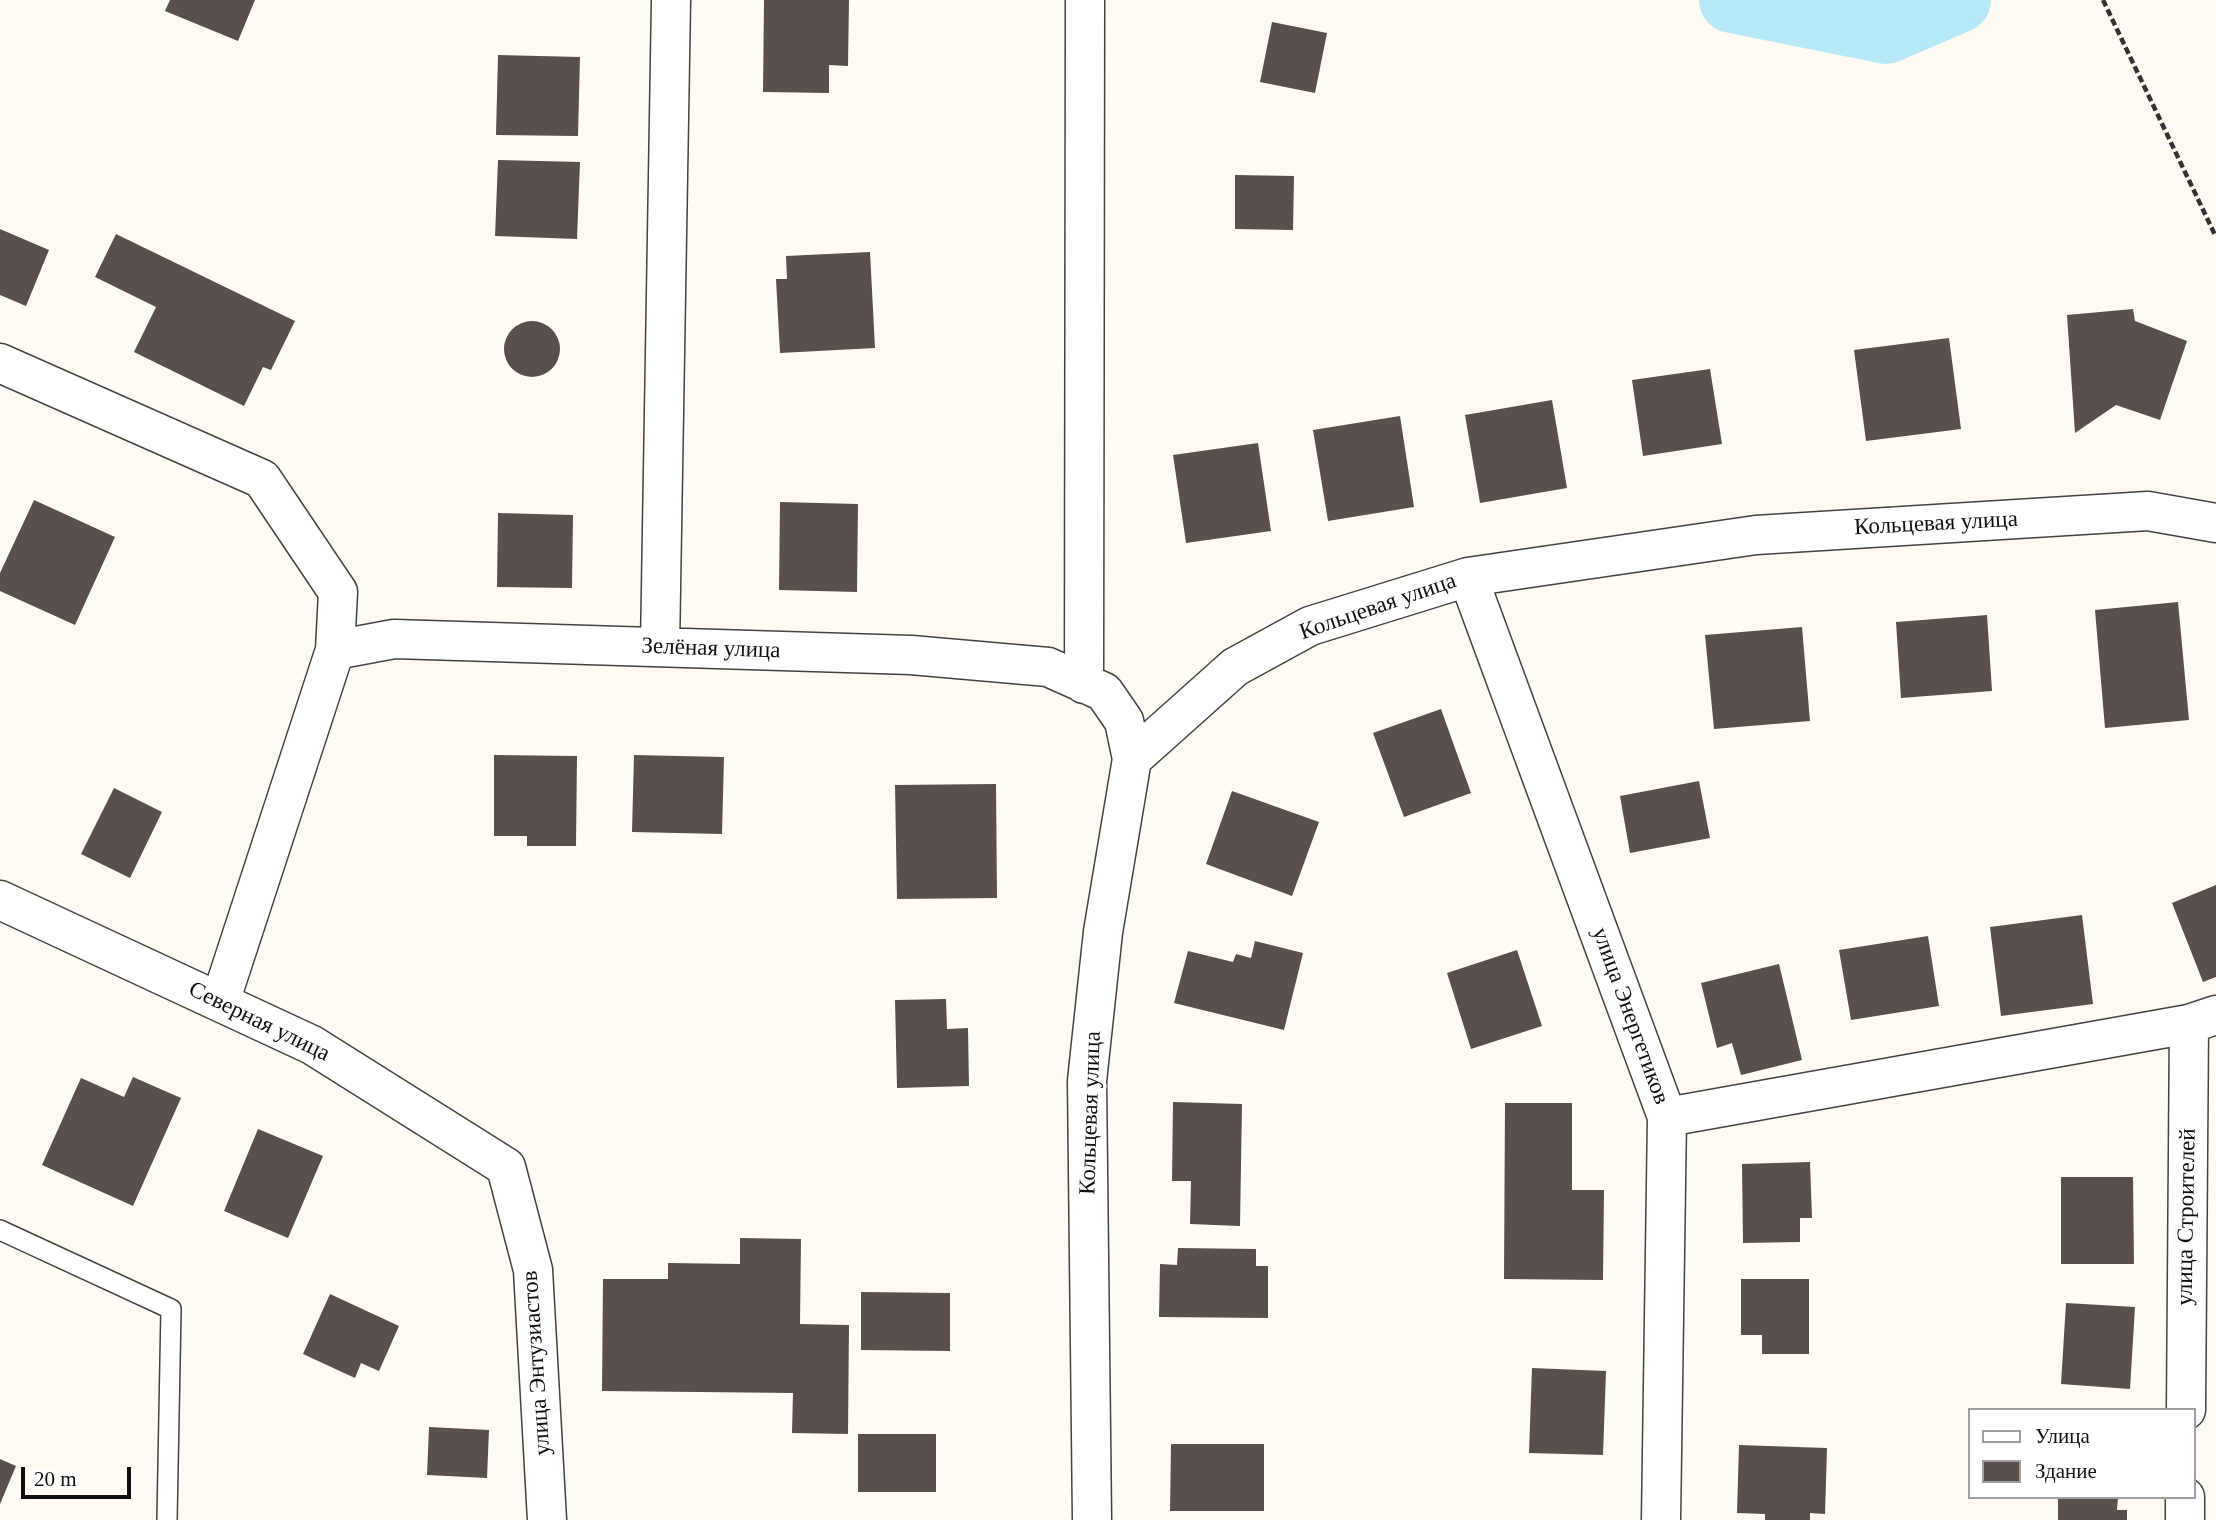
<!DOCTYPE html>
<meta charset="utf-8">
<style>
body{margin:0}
#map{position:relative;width:2216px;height:1520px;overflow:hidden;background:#fffbf3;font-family:"Times New Roman",serif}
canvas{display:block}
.legend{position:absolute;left:1968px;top:1408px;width:228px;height:91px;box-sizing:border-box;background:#fff;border:2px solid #9f9f9f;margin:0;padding:9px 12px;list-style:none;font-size:21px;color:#101010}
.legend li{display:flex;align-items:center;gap:14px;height:35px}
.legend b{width:35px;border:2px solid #9f9f9f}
.scale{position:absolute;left:21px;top:1467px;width:110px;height:32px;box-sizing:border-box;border:4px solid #101010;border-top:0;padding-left:9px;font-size:21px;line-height:24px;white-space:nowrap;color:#101010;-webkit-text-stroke:5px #fff;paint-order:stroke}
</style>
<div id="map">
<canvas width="2216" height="1520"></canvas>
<ul class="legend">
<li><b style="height:9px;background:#fff"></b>Улица</li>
<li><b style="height:19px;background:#594f4c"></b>Здание</li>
</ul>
<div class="scale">20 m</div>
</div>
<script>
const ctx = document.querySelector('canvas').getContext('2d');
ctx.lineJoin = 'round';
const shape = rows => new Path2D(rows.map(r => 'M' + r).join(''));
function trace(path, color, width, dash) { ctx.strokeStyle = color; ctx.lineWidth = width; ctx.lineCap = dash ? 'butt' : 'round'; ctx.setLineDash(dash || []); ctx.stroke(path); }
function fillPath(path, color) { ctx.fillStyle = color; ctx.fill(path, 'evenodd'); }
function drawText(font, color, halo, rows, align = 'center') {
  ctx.font = font + ' "Times New Roman",serif'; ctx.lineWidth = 7; ctx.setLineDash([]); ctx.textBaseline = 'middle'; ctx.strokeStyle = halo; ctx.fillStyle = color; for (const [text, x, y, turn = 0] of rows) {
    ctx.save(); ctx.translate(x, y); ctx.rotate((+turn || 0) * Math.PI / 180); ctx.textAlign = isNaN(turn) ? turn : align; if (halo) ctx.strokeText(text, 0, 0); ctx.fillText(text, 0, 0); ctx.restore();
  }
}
trace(shape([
 [1732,0,1886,31,1958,0]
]), '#b6e8f8', 66);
fillPath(shape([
 [170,0,255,0,238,41,165,11],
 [764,0,849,0,848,66,829,65,829,93,763,92],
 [1272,22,1327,33,1315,93,1260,82],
 [498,55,580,57,578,136,496,135],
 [498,160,580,162,577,239,495,236],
 [1235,175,1294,176,1293,230,1235,229],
 [0,229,49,250,26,306,0,295],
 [116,234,295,321,271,370,263,367,244,406,134,352,156,307,95,277],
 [870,252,875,348,780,353,776,279,787,279,786,256],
 [2133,309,2135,321,2187,341,2160,420,2116,405,2075,433,2067,315],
 '504 349a28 28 0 1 1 56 0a28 28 0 1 1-56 0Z',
 [1949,338,1961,429,1866,441,1854,350],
 [1710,369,1722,444,1643,456,1632,380],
 [1552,400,1567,488,1480,503,1465,415],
 [1400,416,1414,507,1328,521,1313,430],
 [1258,443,1271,531,1186,543,1173,455],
 [34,500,115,537,75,625,0,591,0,573],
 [780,502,858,504,857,592,779,590],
 [498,513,573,515,572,588,497,587],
 [2178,602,2189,720,2105,728,2095,610],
 [1987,615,1992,691,1901,698,1896,622],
 [1802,627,1810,721,1714,729,1705,635],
 [1441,709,1471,793,1404,817,1373,733],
 [494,755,577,756,576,846,527,846,527,836,494,836],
 [634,755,724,757,722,834,632,832],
 [1699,781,1710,838,1630,853,1620,796],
 [996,784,997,898,897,899,895,785],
 [114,788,162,812,130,878,81,854],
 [1232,791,1319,822,1292,896,1206,864],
 [2216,885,2216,977,2203,982,2172,903],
 [2082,915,2093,1004,2001,1016,1990,927],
 [1928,936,1939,1006,1851,1020,1839,950],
 [1255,941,1303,953,1284,1030,1174,1003,1188,951,1233,962,1236,954,1251,958],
 [1517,950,1542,1026,1471,1049,1447,973],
 [1779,964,1802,1060,1741,1075,1732,1043,1717,1048,1701,983],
 [946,999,947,1029,968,1028,969,1086,897,1088,895,1000],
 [133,1077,181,1098,133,1206,42,1165,81,1078,124,1097],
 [1173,1102,1242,1104,1240,1226,1190,1224,1191,1181,1172,1181],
 [1505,1103,1572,1103,1572,1190,1604,1190,1603,1280,1504,1279],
 [258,1129,323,1156,288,1238,224,1211],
 [1810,1162,1812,1218,1800,1218,1800,1242,1743,1243,1742,1164],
 [2061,1177,2133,1177,2134,1264,2061,1264],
 [740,1238,801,1239,800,1324,849,1325,848,1434,792,1433,793,1393,602,1391,603,1279,668,1279,668,1263,740,1264],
 [1178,1248,1256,1249,1256,1266,1268,1266,1268,1318,1159,1317,1160,1264,1177,1265],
 [1741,1279,1809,1279,1809,1354,1762,1354,1762,1335,1741,1335],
 [861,1292,950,1293,950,1351,861,1350],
 [330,1294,399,1326,379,1371,361,1363,355,1378,303,1354],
 [2066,1303,2135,1307,2130,1389,2061,1384],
 [1532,1368,1606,1371,1603,1455,1529,1453],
 [429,1427,489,1430,487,1478,427,1475],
 [858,1434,936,1434,936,1492,858,1492],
 [1171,1444,1264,1444,1264,1511,1170,1511],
 [1739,1445,1827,1448,1825,1514,1810,1513,1810,1520,1765,1520,1765,1514,1737,1513],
 [0,1459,16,1466,0,1504],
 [2058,1497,2118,1497,2117,1510,2127,1510,2127,1520,2058,1520]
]), '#594f4c');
const service = shape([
 [0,1230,171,1309,167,1520]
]);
const minor = shape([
 [0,363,262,479,338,592,335,650,220,1002],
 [1468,577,1667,1117,1661,1520],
 [660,647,671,0],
 [335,650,394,639,911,655,1048,667,1104,692,1124,721,1132,759],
 [1084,684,1085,0],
 [0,900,312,1045,506,1167,533,1270,547,1520],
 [1667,1117,2189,1024,2216,1015],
 [2186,1410,2189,1024],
 [1092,1520,1087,1081,1103,932,1132,759,1235,667,1310,626,1468,577,1756,535,2148,511,2216,523],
 [2185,1520,2185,1497]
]);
trace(service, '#434343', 22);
trace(minor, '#434343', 41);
trace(shape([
 [2103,0,2216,237]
]), '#323232', 4.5, [7, 3.5]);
trace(service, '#fff', 19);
trace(minor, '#fff', 38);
drawText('23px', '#101010', '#fff', [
 ["Кольцевая улица",1936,524,-3],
 ["Кольцевая улица",1378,607,-19],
 ["Зелёная улица",711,649,2],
 ["улица Энергетиков",1630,1016,70],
 ["Северная улица",259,1022,26],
 ["Кольцевая улица",1091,1113,-88],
 ["улица Строителей",2187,1217,-89],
 ["улица Энтузиастов",537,1363,-94]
]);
</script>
